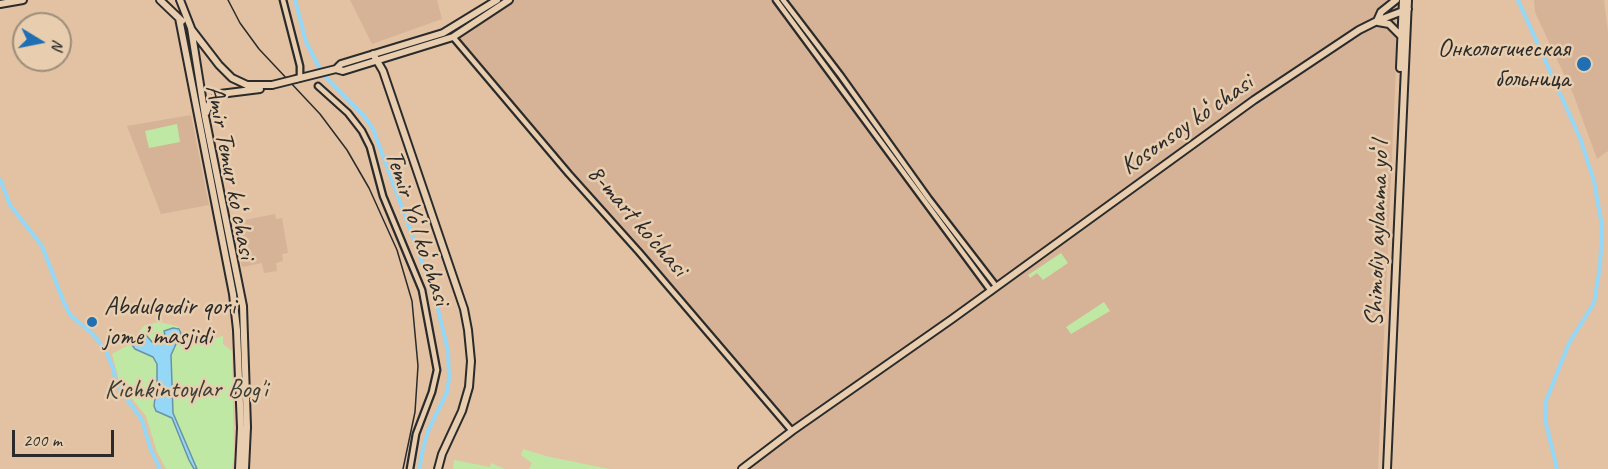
<!DOCTYPE html>
<meta charset="utf-8">
<style>
body{margin:0}
#map{position:relative;width:1608px;height:469px;overflow:hidden;background:#e2c2a3;font-family:Caveat,sans-serif}
canvas{display:block}
.north{position:absolute;left:12px;top:12px;width:60px;height:60px;box-sizing:border-box;background:#e8ceaf;border:2px solid #9c8d7a;border-radius:50%;rotate:100deg;font-size:16px;font-weight:700;line-height:24px;text-align:center;color:#2b2b2b}
.north::after{content:'';display:block;margin:auto;width:21px;height:27px;background:#1f6fb2;clip-path:polygon(50% 0,100% 100%,50% 72%,0 100%)}
.scale{position:absolute;left:12px;top:430px;width:102px;height:27px;box-sizing:border-box;border:3px solid #2b2b2b;border-top:0;padding-left:8px;font-size:18px;line-height:21px;white-space:nowrap;color:#2b2b2b;-webkit-text-stroke:4px #e8ceaf;paint-order:stroke}
</style>
<div id="map">
<canvas width="1608" height="469"></canvas>
<div class="north">N</div>
<div class="scale">200 m</div>
</div>
<script>
const ctx = document.querySelector('canvas').getContext('2d');
ctx.lineJoin = 'round';
function fillPath(path, color) { ctx.fillStyle = color; ctx.fill(path, 'evenodd'); }
const shape = rows => new Path2D(rows.map(r => 'M' + r).join(''));
function trace(path, color, width, dash) { ctx.strokeStyle = color; ctx.lineWidth = width; ctx.lineCap = dash ? 'butt' : 'round'; ctx.setLineDash(dash || []); ctx.stroke(path); }
function drawText(font, color, halo, rows, align = 'center') {
  ctx.font = font + ' Caveat,sans-serif'; ctx.lineWidth = 5; ctx.setLineDash([]); ctx.textBaseline = 'middle'; ctx.strokeStyle = halo; ctx.fillStyle = color; for (const [text, x, y, turn = 0] of rows) {
    ctx.save(); ctx.translate(x, y); ctx.rotate((+turn || 0) * Math.PI / 180); ctx.textAlign = isNaN(turn) ? turn : align; if (halo) ctx.strokeText(text, 0, 0); ctx.fillText(text, 0, 0); ctx.restore();
  }
}
fillPath(shape([
 [350,0,437,0,442,19,372,44],
 [512,0,1399,0,1378,469,750,469,797,433,457,39],
 [1534,0,1604,0,1608,32,1608,151,1597,159,1574,96,1535,12],
 [191,115,209,205,161,214,127,126],
 [275,214,276,219,282,218,288,253,282,254,283,261,276,263,277,271,264,273,262,263,242,267,234,222]
]), '#d6b396');
fillPath(shape([
 [177,124,180,142,149,148,145,131],
 [1061,253,1068,263,1043,280,1037,273,1030,278,1028,275],
 [1104,302,1110,311,1071,334,1066,327],
 [159,322,177,326,182,330,182,339,187,342,195,344,223,336,223,344,232,351,234,455,232,469,166,469,157,452,146,416,120,384,112,354,128,345,145,325],
 [523,449,546,456,609,469,529,469,532,463,521,455],
 [454,460,490,467,491,463,505,469,453,469]
]), '#bfe8a5');
const water = shape([
 [173,328,179,329,181,333,171,355,173,413,197,469,194,469,189,460,172,418,156,411,154,406,157,381,157,364,153,357,135,349,132,345,138,335,146,335,152,342,158,343,165,335,164,331,173,328]
]);
fillPath(water, '#94d7f6');
trace(water, '#6a92a5', 1.5);
trace(shape([
 [295,0,306,42,322,73,364,116,373,129,435,297,448,351,449,378,447,392,428,431,421,456,420,469],
 [1518,0,1580,138,1594,181,1602,226,1600,266,1594,303,1569,343,1546,401,1545,419,1557,469],
 [0,179,10,205,42,246,64,303,71,316,93,334,106,351,114,371,115,382,142,420,151,450,160,469]
]), '#94d7f6', 4);
const minor = shape([
 [283,0,300,66,300,78],
 [776,0,991,291],
 [783,0,841,76,929,199,996,286],
 [453,37,569,174,639,252,792,431],
 [318,86,348,113,362,131,370,147,383,196,422,290,437,370,432,392,416,434,410,469]
]);
const major = shape([
 [160,0,182,21],
 [180,0,191,28,205,116,243,306,247,427,245,469],
 [0,4,23,0],
 [179,18,233,294,237,330,241,428,239,469],
 [1377,21,1381,12,1396,0],
 [1378,22,1389,24,1401,36],
 [192,30,219,65,232,78,247,85,272,85],
 [373,54,383,71,464,309,468,330,471,361,469,387,462,411,442,454,438,469],
 [1400,68,1403,0],
 [336,69,341,64,443,33,497,0],
 [296,79,336,69,343,71,453,37,509,0],
 [206,113,210,102,220,94,260,89],
 [742,469,792,431,952,319,1254,100,1359,30,1377,21,1408,9],
 [1387,469,1408,0]
]);
trace(minor, '#2b2b2b', 9);
trace(major, '#2b2b2b', 10);
trace(minor, '#e8ceaf', 4.5);
trace(major, '#e8ceaf', 6);
trace(shape([
 [228,0,240,23,259,49,320,114,347,150,369,188,397,250,412,301,418,366,415,412,403,469]
]), '#2b2b2b', 1.5);
const majorBridge = shape([
 [272,85,296,79]
]);
trace(majorBridge, '#2b2b2b', 10, []);
trace(majorBridge, '#e8ceaf', 6);
for (const [x, y, r, color] of [
 [1584,64,8,"#1f6fb2"],
 [92,322,6,"#1f6fb2"]
]) { const dot = new Path2D(); dot.arc(x, y, r, 0, 2 * Math.PI); ctx.fillStyle = color; ctx.fill(dot); trace(dot, '#e8ceaf', 2); }
drawText('26px', '#2b2b2b', '#e8ceaf', [
 ["Онкологическая",1570,49],
 ["больница",1570,79],
 ["Abdulqodir qori",104,307,"left"],
 ["jome’ masjidi",104,337,"left"]
], 'right');
drawText('26px', '#2b2b2b', '#e8ceaf', [
 ["Kosonsoy koʻchasi",1187,125,-35],
 ["Amir Temur koʻchasi",230,172,79],
 ["8-mart ko'chasi",637,221,49],
 ["Temir Yoʻl koʻchasi",417,228,72],
 ["Shimoliy aylanma yoʻl",1378,234,-88]
]);
drawText('26px', '#3a3e37', '#e8ceaf', [
 ["Kichkintoylar Bog'i",186,390]
]);
</script>
